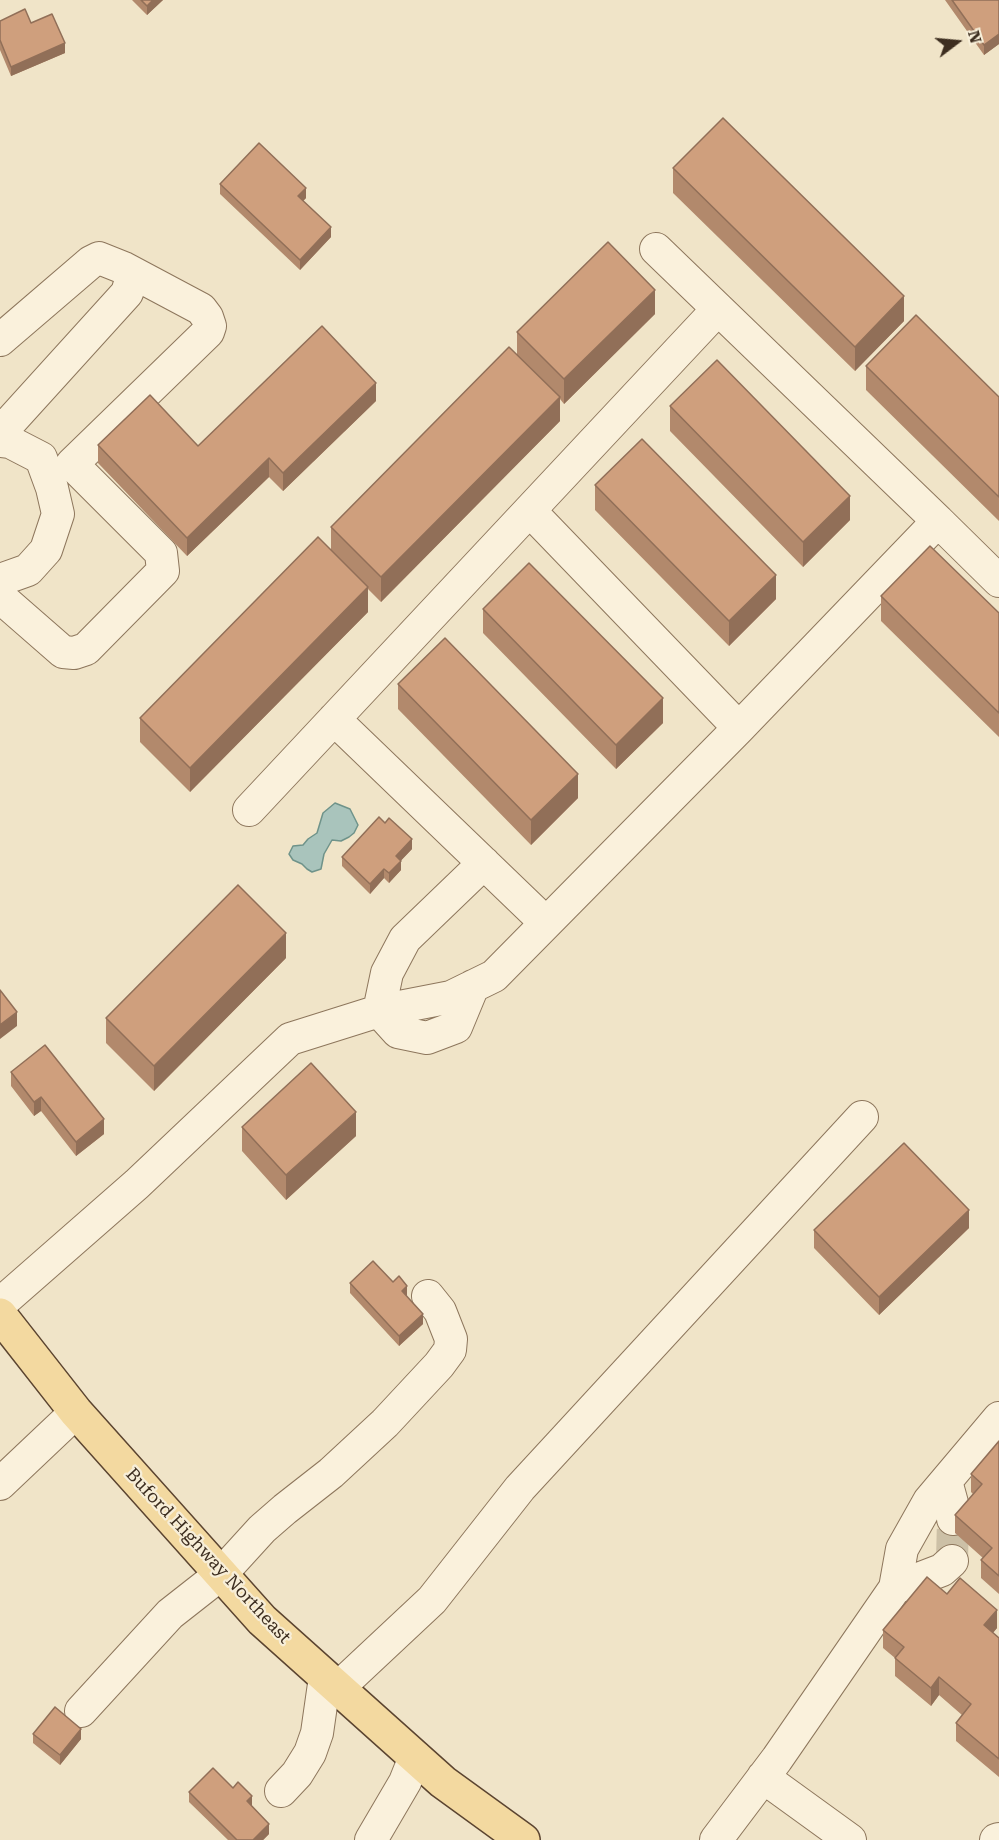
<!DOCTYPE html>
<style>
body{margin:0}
#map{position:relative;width:999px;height:1840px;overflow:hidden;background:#f0e4c8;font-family:"Roboto Serif",serif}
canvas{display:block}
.north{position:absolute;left:927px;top:12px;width:60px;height:60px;-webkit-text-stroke:4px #f7eed8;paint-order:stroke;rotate:74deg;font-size:16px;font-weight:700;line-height:24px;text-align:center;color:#3d2e20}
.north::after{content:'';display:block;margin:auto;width:21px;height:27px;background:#3d2e20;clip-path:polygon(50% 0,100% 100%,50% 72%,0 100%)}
</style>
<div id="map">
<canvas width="999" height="1840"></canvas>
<div class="north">N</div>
</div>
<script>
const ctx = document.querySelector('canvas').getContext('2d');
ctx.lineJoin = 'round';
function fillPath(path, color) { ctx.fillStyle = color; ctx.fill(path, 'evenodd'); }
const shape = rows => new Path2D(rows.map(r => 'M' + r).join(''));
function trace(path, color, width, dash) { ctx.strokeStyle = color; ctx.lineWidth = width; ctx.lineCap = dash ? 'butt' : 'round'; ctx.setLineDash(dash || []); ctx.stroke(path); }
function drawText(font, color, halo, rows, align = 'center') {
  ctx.font = font + ' "Roboto Serif",serif'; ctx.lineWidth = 4.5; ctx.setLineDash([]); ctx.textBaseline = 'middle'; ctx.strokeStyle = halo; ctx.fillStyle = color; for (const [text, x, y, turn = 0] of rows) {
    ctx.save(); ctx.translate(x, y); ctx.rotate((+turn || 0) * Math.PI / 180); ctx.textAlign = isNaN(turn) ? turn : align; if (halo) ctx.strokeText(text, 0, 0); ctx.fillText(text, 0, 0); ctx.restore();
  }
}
const water = shape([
 [335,803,350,809,358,825,354,833,349,837,341,841,332,840,324,854,321,869,312,872,307,869,302,864,293,860,289,854,293,846,303,845,308,839,317,833,323,813,335,803]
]);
fillPath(water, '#a9c4bc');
trace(water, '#6f938a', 1.5);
trace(shape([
 [952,1561,953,1519]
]), '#ccc0a6', 32, [32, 16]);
const minor = shape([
 [0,340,91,262,99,258,124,268,201,309,207,317,210,326,208,332,72,464,161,553,163,571,86,649,74,653,63,652,0,597],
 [0,433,127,293,133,273],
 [0,441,10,442,41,458,52,488,58,514,46,550,28,570,0,580],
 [530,511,739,728],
 [938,521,999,581],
 [334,719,546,923],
 [249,810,718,309],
 [473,986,456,1027,427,1038,398,1032,379,1011,387,973,405,939,484,863],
 [0,1304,137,1184,290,1039,379,1011,451,997,494,976,739,728,938,521,656,249],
 [946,1481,952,1503,953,1519],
 [0,1484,76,1412],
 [895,1588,942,1570,952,1561],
 [338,1688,432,1600,520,1488,862,1117],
 [81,1711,170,1614,221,1574,262,1529,285,1509,331,1473,385,1423,439,1365,450,1350,451,1339,440,1311,428,1296],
 [763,1777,850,1840],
 [281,1791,297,1774,310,1753,317,1733,325,1677],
 [371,1840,405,1782,415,1757],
 [716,1840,777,1759,895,1588,902,1549,929,1501,999,1418],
 [996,1840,999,1839]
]);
const major = shape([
 [0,1315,76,1412,262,1620,443,1782,523,1840]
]);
trace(minor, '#8d765c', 34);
trace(major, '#5b4430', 36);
trace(minor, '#faf1dc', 32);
trace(major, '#f3d9a0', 33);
fillPath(shape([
 [132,0,163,0,147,15],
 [945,0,999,0,999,44,984,55],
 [0,21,31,23,65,53,11,76,0,50],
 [673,168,904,321,855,371,673,193],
 [220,184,306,198,303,201,331,237,300,270,220,194],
 [655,314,564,404,560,399,560,421,381,602,368,589,368,612,190,792,140,742,140,718,331,551,331,527,517,355,517,332],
 [866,366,999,397,999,521,866,390],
 [376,401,283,491,269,477,187,556,98,463,98,445,198,446],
 [670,406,850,520,803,567,670,431],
 [595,485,776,599,729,646,595,510],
 [881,596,999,613,999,737,881,621],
 [483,609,663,723,616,769,483,633],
 [398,684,578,798,531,845,398,709],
 [412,849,401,860,401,870,389,883,384,878,370,894,342,866,342,857],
 [286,958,154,1091,106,1043,106,1018],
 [11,1072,104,1134,76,1156,41,1111,34,1116,11,1086],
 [242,1127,356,1136,286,1200,242,1151],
 [969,1228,879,1315,814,1248,814,1230],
 [393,1282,407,1295,406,1296,423,1324,399,1346,350,1293,350,1283],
 [999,1441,999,1594,981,1578,981,1560,983,1558,955,1533,955,1515,973,1494,971,1492,971,1474],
 [947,1594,997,1628,993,1633,999,1638,999,1777,956,1741,956,1723,962,1715,939,1695,931,1706,895,1676,895,1658,883,1648,883,1630],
 [33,1734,81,1739,60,1765,33,1743],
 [233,1788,252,1806,269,1834,263,1840,228,1840,189,1802,189,1792]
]), '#b2896c');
fillPath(shape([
 [153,0,163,0,147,15,147,6],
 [999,34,999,44,984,55,984,45],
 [65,43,65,53,11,76,11,67],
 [306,188,306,198,298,206,298,196],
 [331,227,331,237,300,270,300,260],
 [655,290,655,314,564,404,564,379],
 [904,296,904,321,855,371,855,347],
 [376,383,376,401,283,491,283,473],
 [560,397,560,421,381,602,381,577],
 [269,458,269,477,187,556,187,538],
 [850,496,850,520,803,567,803,542],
 [776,575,776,599,729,646,729,621],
 [368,587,368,612,190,792,190,768],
 [663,698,663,723,616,769,616,745],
 [578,774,578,798,531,845,531,820],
 [412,839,412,849,396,866,396,856],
 [401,861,401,870,389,883,389,873],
 [384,869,384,878,370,894,370,884],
 [286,933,286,958,154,1091,154,1066],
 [17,1012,17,1026,0,1039,0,1025],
 [41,1097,41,1111,34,1116,34,1102],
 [356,1112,356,1136,286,1200,286,1175],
 [104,1119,104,1134,76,1156,76,1142],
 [969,1210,969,1228,879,1315,879,1297],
 [407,1286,407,1295,402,1301,402,1291],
 [423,1314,423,1324,399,1346,399,1336],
 [997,1610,997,1628,984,1643,984,1625],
 [939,1677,939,1695,931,1706,931,1688],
 [81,1729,81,1739,60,1765,60,1755],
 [252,1796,252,1806,247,1811,247,1801],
 [269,1824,269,1834,263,1840,253,1840]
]), '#916f58');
const building = shape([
 [141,0,153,0,147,6,141,0],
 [952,0,999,0,999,34,984,45,952,0],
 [25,9,31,23,52,14,65,43,11,67,0,40,0,21,25,9],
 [723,118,904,296,855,347,673,168,723,118],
 [259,143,306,188,298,196,331,227,300,260,220,184,259,143],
 [608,242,655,290,564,379,517,332,608,242],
 [916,315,999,397,999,497,866,366,916,315],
 [322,326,376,383,283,473,269,458,187,538,98,445,150,395,198,446,322,326],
 [509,347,560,397,381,577,331,527,509,347],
 [717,360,850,496,803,542,670,406,717,360],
 [642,439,776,575,729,621,595,485,642,439],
 [318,537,368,587,190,768,140,718,318,537],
 [930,546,999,613,999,713,881,596,930,546],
 [529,563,663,698,616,745,483,609,529,563],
 [445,638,578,774,531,820,398,684,445,638],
 [379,817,385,823,389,818,412,839,396,856,401,861,389,873,384,869,370,884,342,857,379,817],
 [238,885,286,933,154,1066,106,1018,238,885],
 [0,990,17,1012,0,1025,0,990],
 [45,1045,104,1119,76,1142,41,1097,34,1102,11,1072,45,1045],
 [311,1063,356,1112,286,1175,242,1127,311,1063],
 [904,1143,969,1210,879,1297,814,1230,904,1143],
 [373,1261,393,1282,399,1276,407,1286,402,1291,423,1314,399,1336,350,1283,373,1261],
 [999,1441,999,1576,981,1560,992,1548,955,1515,982,1484,971,1474,999,1441],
 [927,1577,947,1594,960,1578,997,1610,984,1625,999,1638,999,1759,956,1723,971,1704,939,1677,931,1688,895,1658,904,1647,883,1630,927,1577],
 [55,1707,81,1729,60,1755,33,1734,55,1707],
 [213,1768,233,1788,238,1782,252,1796,247,1801,269,1824,253,1840,237,1840,189,1792,213,1768]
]);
fillPath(building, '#cf9f7d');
trace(building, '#916f58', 1.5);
drawText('18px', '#3d2e20', '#f7eed8', [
 ["Buford Highway Northeast",208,1556,47]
]);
</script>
